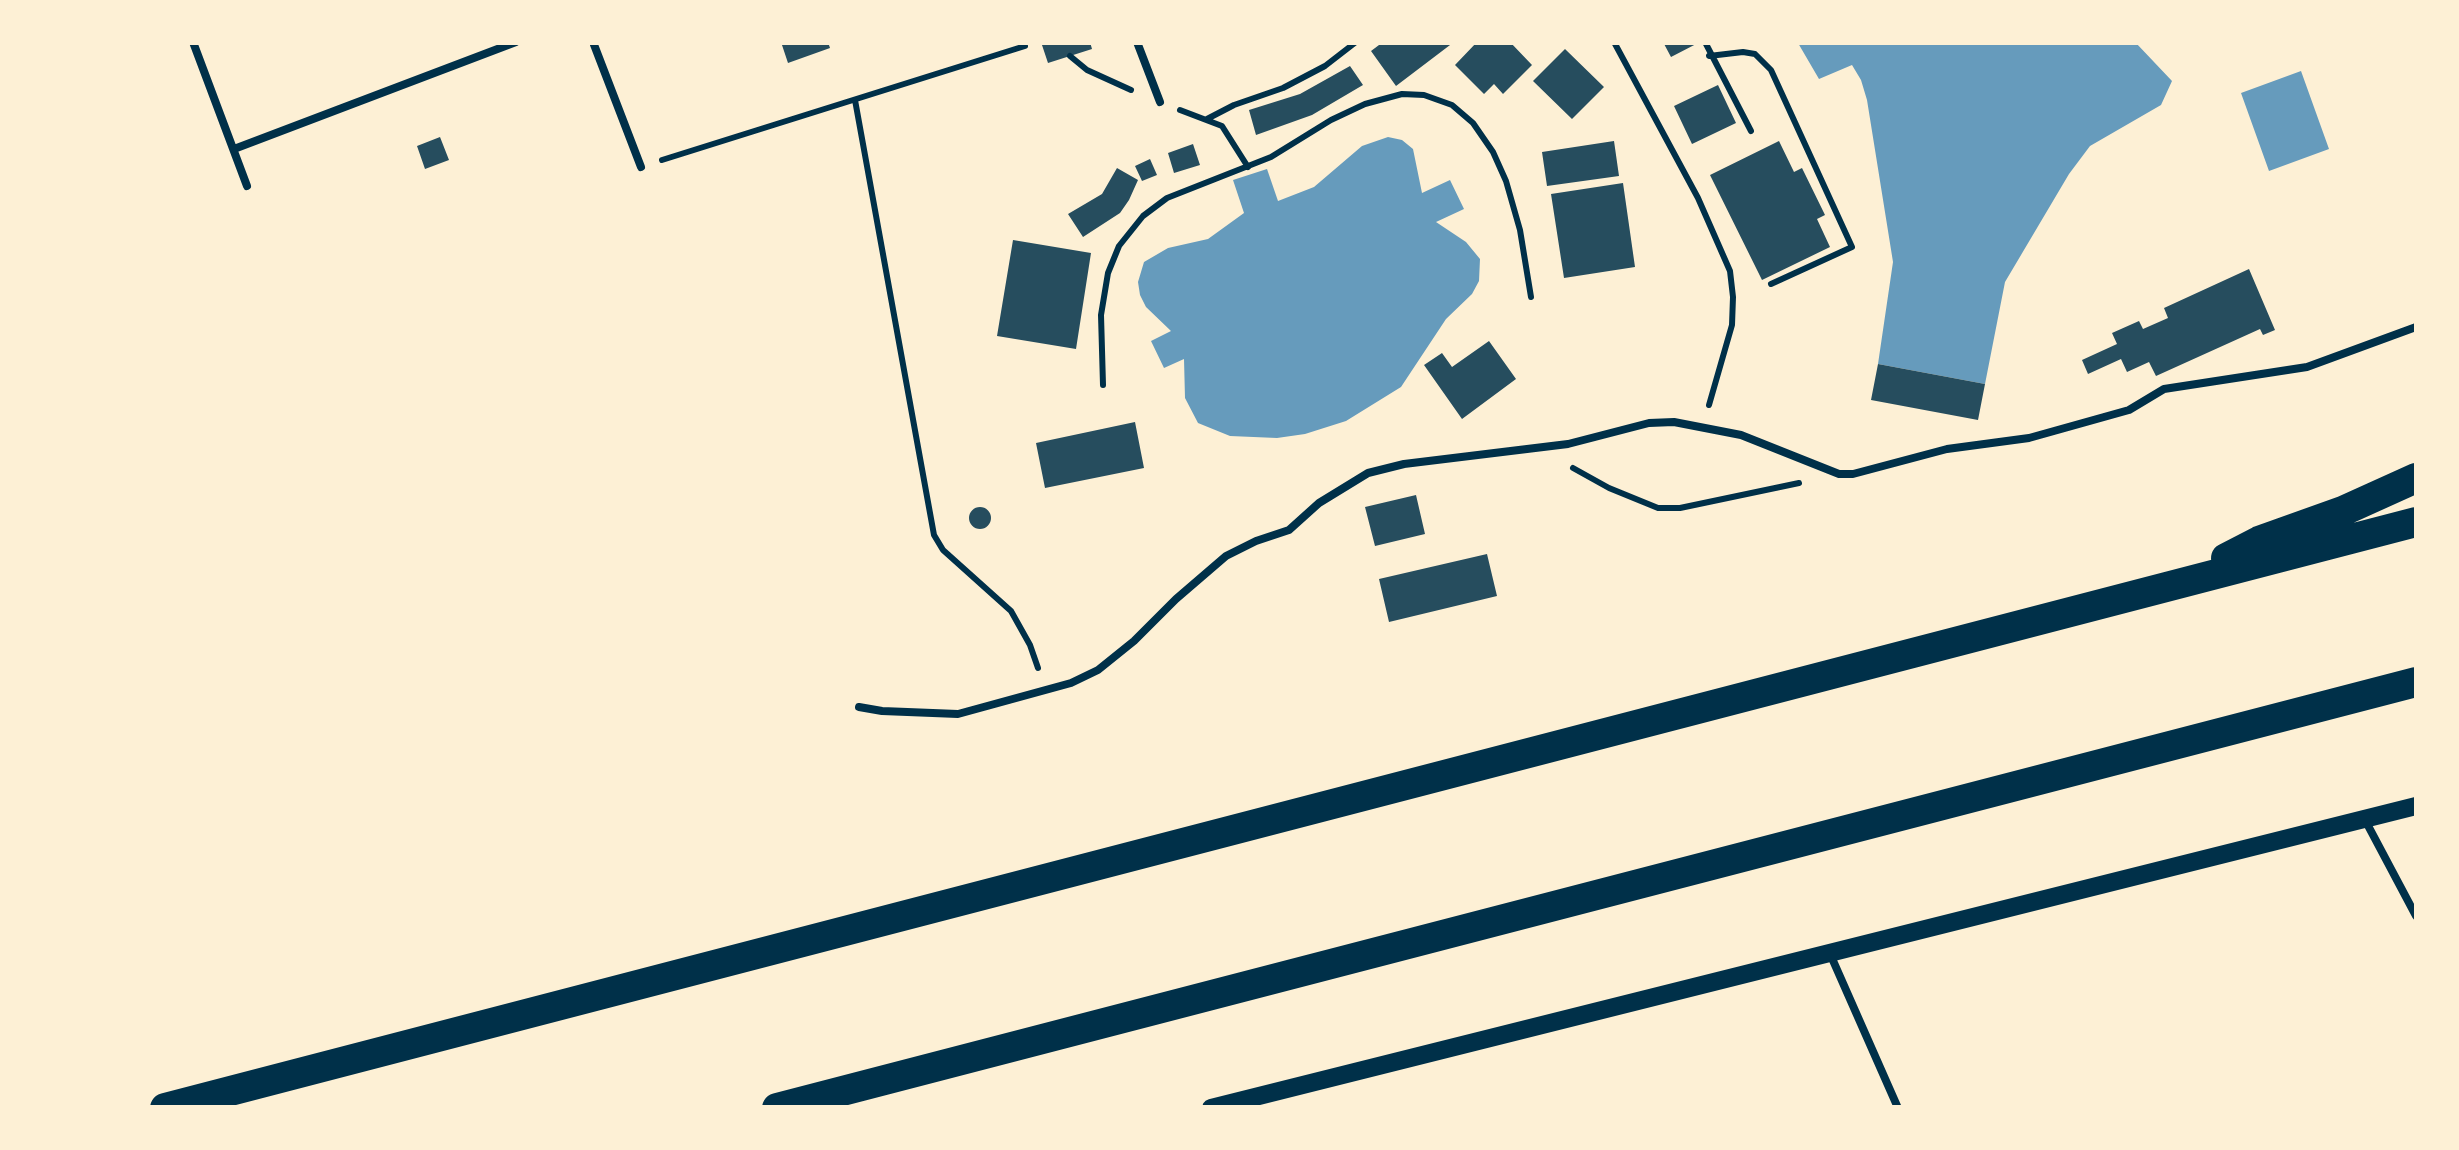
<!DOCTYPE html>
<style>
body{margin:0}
#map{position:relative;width:2459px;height:1150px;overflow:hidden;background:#fdf0d5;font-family:Karla,sans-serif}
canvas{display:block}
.frame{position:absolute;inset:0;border:45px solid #fdf0d5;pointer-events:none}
</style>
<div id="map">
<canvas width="2459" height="1150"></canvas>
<div class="frame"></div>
</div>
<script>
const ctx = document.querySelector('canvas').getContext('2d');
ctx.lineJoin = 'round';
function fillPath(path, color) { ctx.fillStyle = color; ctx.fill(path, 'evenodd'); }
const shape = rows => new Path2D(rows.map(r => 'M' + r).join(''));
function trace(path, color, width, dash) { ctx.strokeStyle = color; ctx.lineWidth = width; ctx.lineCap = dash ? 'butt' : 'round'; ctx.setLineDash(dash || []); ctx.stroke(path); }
fillPath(shape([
 [1798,43,2136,43,2172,81,2161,105,2090,146,2069,174,2005,282,1985,384,1878,364,1893,262,1867,100,1861,80,1852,65,1819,79],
 [2301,71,2329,149,2269,171,2241,93],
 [1388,137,1402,140,1413,149,1422,193,1450,180,1464,209,1436,222,1466,242,1480,259,1479,281,1472,294,1446,319,1401,387,1346,421,1305,434,1277,438,1230,436,1198,423,1185,398,1184,359,1164,368,1151,341,1171,331,1146,307,1140,295,1138,282,1144,262,1168,248,1208,239,1244,213,1233,180,1267,169,1278,201,1314,187,1362,146]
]), '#669bbc');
fillPath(shape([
 [781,42,828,42,830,48,788,63],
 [1041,42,1090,42,1092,49,1048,63],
 [1383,42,1454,42,1396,86,1371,51],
 [1477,42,1510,42,1532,65,1503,94,1494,84,1484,94,1455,65],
 [1663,42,1700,42,1671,57],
 [1565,49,1604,87,1572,119,1533,81],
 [1350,66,1363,85,1312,115,1256,135,1249,110,1300,94],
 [1718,85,1736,123,1692,144,1674,106],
 [440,137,449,160,425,169,417,146],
 [1614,141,1619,176,1547,186,1542,152],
 [1779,141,1794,172,1802,168,1825,215,1817,219,1830,247,1762,280,1710,175],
 [1193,144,1200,165,1174,173,1168,153],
 [1150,159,1157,175,1142,181,1135,166],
 [1117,168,1138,180,1129,200,1120,213,1083,237,1068,214,1102,194],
 [1623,183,1635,267,1564,278,1551,194],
 [1013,240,1091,253,1076,349,997,336],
 [2249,269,2275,330,2263,335,2260,329,2156,376,2149,362,2127,372,2121,359,2088,374,2082,360,2117,344,2112,333,2139,321,2143,329,2168,318,2164,308],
 [1489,341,1516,379,1462,419,1424,365,1442,353,1452,367],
 [1878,364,1985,384,1978,420,1871,400],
 [1135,422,1144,468,1045,488,1036,443],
 [1416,495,1425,534,1375,546,1365,507],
 '969 518a11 11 0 1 1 22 0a11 11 0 1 1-22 0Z',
 [1487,554,1497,596,1389,622,1379,579]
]), '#264d5e');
trace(shape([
 [1614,42,1698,198,1730,271,1733,297,1732,325,1709,405],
 [1705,42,1751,131],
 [1070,56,1087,70,1131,90],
 [1709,56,1743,52,1755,54,1771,70,1852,247,1771,284],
 [855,100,934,535,943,550,1011,611,1030,645,1038,668],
 [1180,110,1222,126,1248,167],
 [1207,119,1234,105,1283,88,1325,66,1356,42],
 [662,160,1025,46,1024,42],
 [1103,385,1101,315,1108,273,1119,246,1143,216,1167,198,1271,157,1331,120,1365,104,1402,94,1424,95,1452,105,1473,123,1493,152,1506,181,1520,230,1531,297],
 [1573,468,1609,488,1658,508,1680,508,1799,483]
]), '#003049', 6);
trace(shape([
 [193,42,247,186],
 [593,42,641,167],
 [1137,42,1160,102],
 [234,149,516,42],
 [859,707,882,711,958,714,1071,683,1098,670,1134,641,1176,599,1226,556,1256,541,1289,530,1319,503,1368,473,1404,464,1568,444,1649,423,1674,422,1741,435,1839,474,1853,474,1947,449,2029,438,2129,410,2164,389,2307,367,2416,327],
 [2364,818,2416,916],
 [1831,956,1898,1108]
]), '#003049', 8);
trace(shape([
 [1211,1108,2416,806]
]), '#003049', 18);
trace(shape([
 [2226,558,2259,541,2343,511,2416,478],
 [165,1108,2416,522],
 [777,1108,2416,682]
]), '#003049', 30);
</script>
